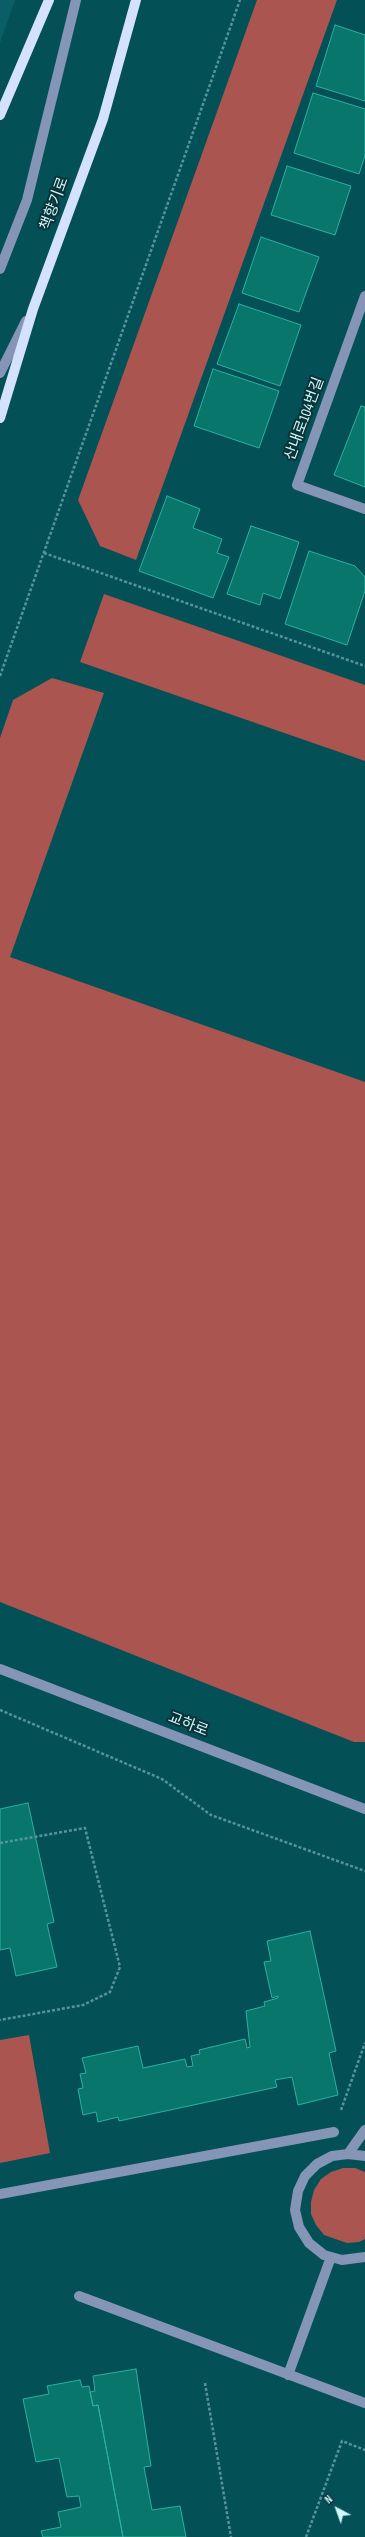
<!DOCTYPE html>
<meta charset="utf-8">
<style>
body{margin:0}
#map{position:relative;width:365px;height:2537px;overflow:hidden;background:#045057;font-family:"Sofia Sans Condensed",sans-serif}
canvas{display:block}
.north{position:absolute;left:317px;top:2489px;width:40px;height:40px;-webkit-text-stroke:3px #0a3337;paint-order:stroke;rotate:319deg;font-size:11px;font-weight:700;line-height:16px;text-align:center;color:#cff9fe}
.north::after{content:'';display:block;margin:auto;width:14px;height:18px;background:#cff9fe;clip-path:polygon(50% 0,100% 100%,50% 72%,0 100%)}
</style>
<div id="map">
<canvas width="365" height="2537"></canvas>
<div class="north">N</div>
</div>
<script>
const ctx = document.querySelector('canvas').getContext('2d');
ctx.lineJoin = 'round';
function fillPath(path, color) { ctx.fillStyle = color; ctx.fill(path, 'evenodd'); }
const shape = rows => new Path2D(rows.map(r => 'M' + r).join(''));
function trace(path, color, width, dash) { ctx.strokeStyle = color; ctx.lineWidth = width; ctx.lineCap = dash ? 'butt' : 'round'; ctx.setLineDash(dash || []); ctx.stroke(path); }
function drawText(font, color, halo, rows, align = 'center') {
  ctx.font = font + ' "Sofia Sans Condensed","Noto Sans KR",sans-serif'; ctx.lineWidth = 4; ctx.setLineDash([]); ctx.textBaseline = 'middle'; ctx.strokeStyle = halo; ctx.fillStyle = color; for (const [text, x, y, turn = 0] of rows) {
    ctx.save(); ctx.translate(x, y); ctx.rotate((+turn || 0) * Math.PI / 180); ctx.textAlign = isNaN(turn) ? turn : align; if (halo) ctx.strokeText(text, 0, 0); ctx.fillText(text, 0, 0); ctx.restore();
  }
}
fillPath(shape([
 [0,0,15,0,0,43]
]), '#0a5e65');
fillPath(shape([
 [257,0,337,0,136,560,100,546,78,500],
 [104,594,365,685,365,761,80,662],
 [52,678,104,693,10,957,365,1082,365,1742,354,1742,0,1602,0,738,13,700],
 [29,2035,50,2153,0,2163,0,2040],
 [343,2168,355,2168,365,2172,365,2239,359,2242,347,2243,324,2235,316,2225,311,2214,311,2202,314,2190,321,2179,331,2172]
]), '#aa5550');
const building = shape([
 [335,25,365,35,365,101,316,86,335,25],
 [313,93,365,109,365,156,359,174,294,153,313,93],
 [287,166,351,186,335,235,271,215,287,166],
 [261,237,319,257,299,312,242,293,261,237],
 [239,304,301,325,280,386,217,364,239,304],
 [213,369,279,391,259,448,194,426,213,369],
 [361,406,365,407,365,487,334,475,361,406],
 [167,496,200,509,193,528,222,539,217,553,229,557,213,598,139,571,167,496],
 [251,526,299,542,280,599,263,593,260,605,227,594,251,526],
 [309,551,355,566,365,577,365,591,347,645,285,624,309,551],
 [28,1803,54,1922,47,1924,57,1967,16,1976,10,1948,0,1950,0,1809,28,1803],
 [310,1931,336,2051,329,2053,338,2095,298,2105,292,2077,275,2080,277,2087,119,2121,118,2117,98,2122,96,2112,83,2115,78,2089,83,2088,80,2074,86,2073,82,2058,138,2046,143,2068,185,2059,187,2067,193,2066,191,2056,200,2054,199,2050,245,2039,247,2048,250,2047,246,2011,265,2006,264,2002,278,1998,278,1996,272,1998,264,1962,271,1961,267,1941,310,1931],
 [136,2369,151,2466,144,2467,152,2510,180,2506,186,2537,123,2537,98,2405,93,2406,90,2392,95,2391,93,2376,136,2369],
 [80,2380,82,2387,89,2386,93,2406,98,2405,123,2537,43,2537,41,2531,61,2527,58,2512,81,2507,79,2496,67,2497,59,2458,36,2462,23,2399,49,2394,47,2386,80,2380]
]);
fillPath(building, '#09766c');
trace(building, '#2eafa1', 1);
trace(shape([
 [44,553,365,666],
 [0,676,240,0],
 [0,1710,162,1779,211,1815,365,1871],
 [0,1843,85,1828,120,1967,110,1992,83,2005,0,2020],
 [341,2110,365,2043],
 [205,2383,231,2537],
 [306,2537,342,2441,365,2450]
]), '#56949b', 2.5, [3, 2]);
trace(shape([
 [0,269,27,200,76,0],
 [365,296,297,485,365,509],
 [0,373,26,321],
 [0,1669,365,1809],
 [348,2154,365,2130],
 [365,2156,348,2154,332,2156,317,2164,305,2176,298,2191,295,2210,299,2227,309,2243,324,2255,342,2260,365,2257],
 [0,2194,334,2132],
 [79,2296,365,2403],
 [288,2375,331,2257]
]), '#8595b6', 10);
trace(shape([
 [0,115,49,0],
 [0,418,33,309,103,119,136,0]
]), '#d5e2fe', 10);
drawText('15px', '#cff9fe', '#0a3337', [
 ["책향기로",55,204,-70],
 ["산내로104번길",305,419,-70],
 ["교하로",188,1725,21]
]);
</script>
